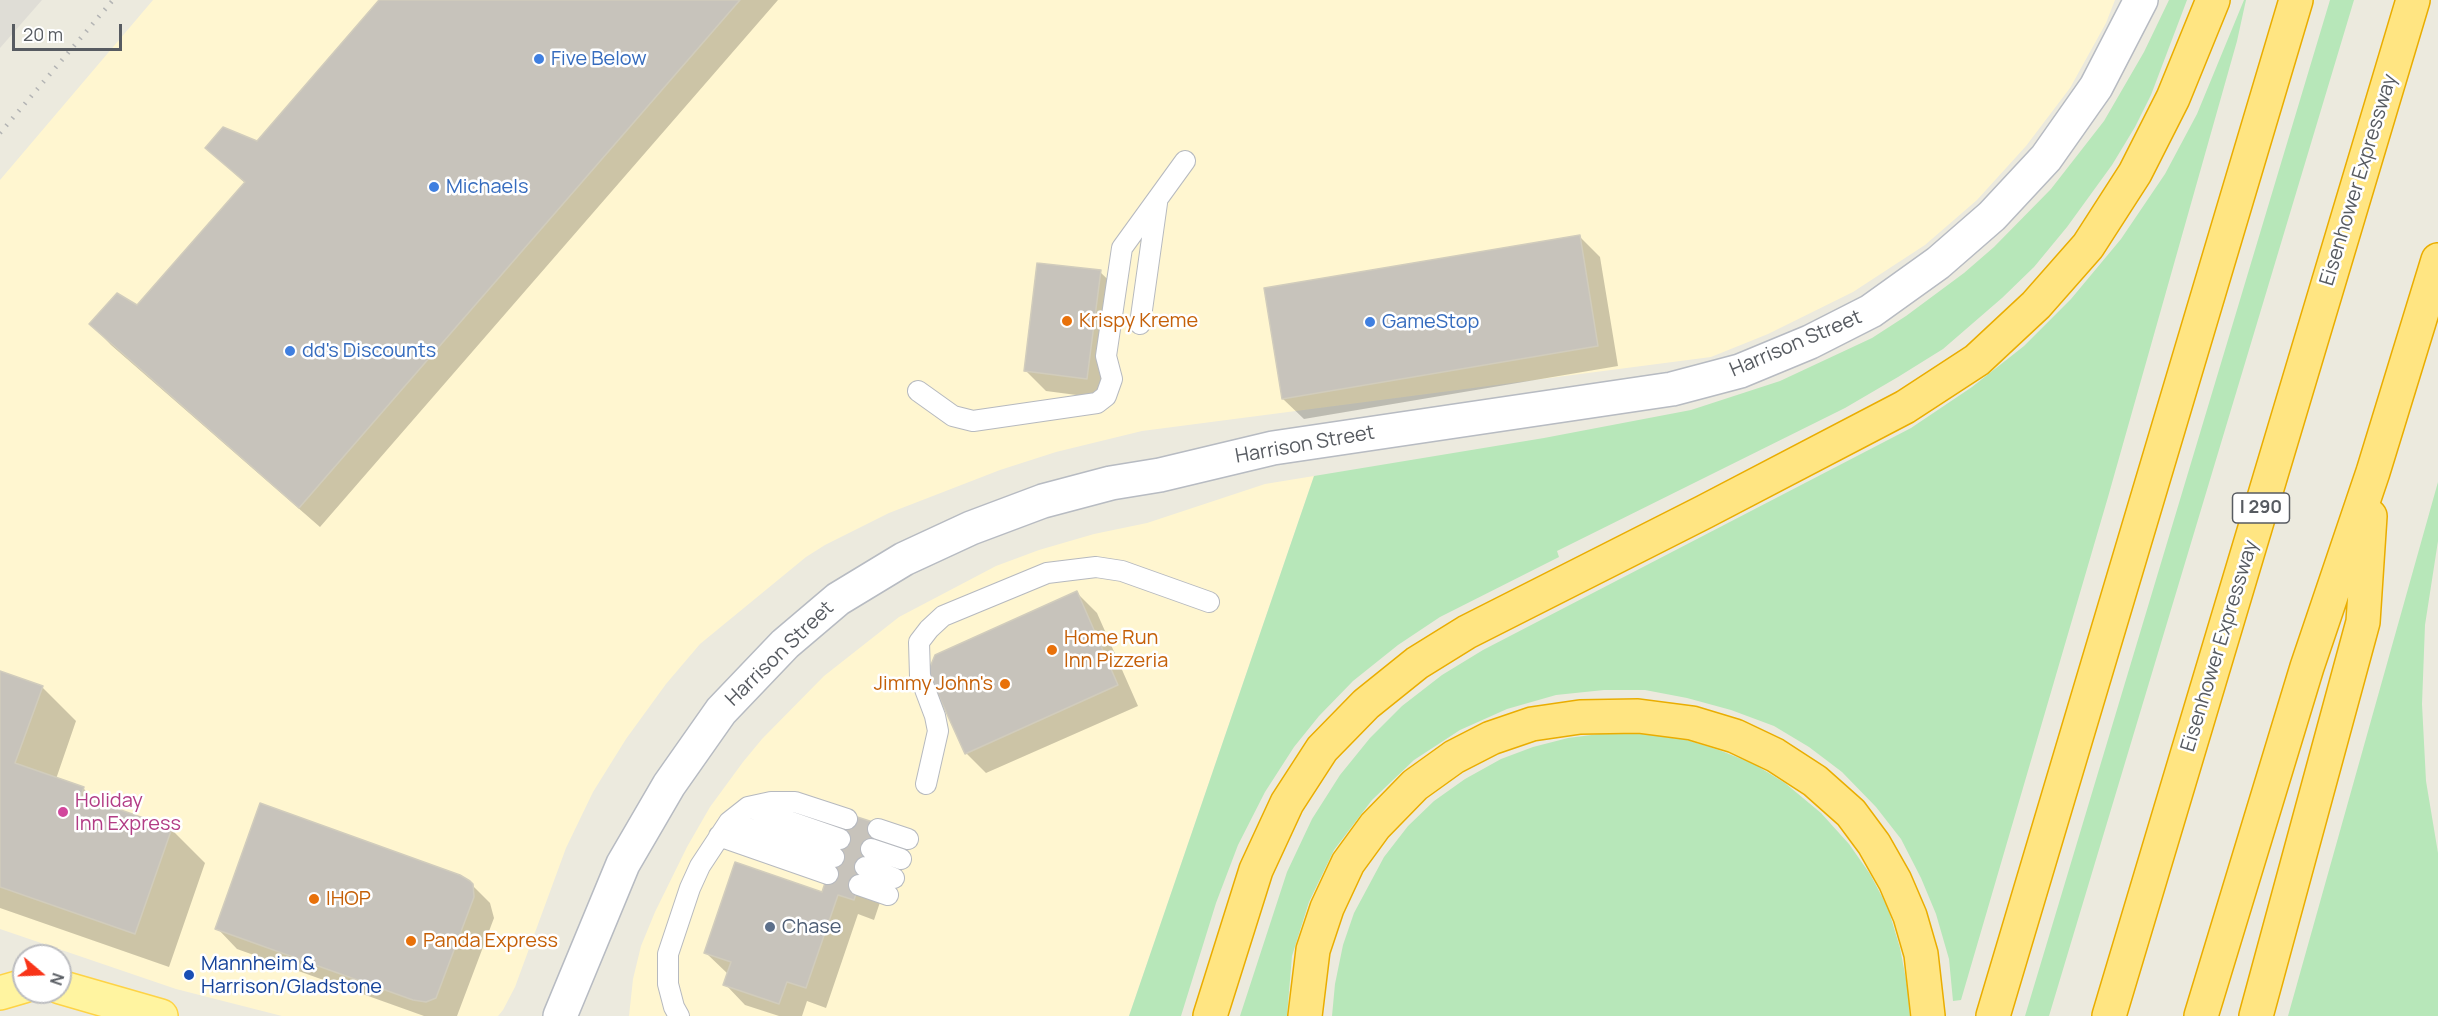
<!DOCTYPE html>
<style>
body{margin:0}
#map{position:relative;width:2438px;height:1016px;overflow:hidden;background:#eceade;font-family:Manrope,sans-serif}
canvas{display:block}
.north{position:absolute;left:12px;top:944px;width:60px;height:60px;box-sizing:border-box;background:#fff;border:2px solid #bcbdc0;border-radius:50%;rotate:109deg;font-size:16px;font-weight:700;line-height:24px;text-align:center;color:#575b61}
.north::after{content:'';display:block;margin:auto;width:21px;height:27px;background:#f83418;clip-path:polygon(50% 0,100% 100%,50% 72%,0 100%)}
.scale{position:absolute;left:12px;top:24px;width:110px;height:27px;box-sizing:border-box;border:3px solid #575b61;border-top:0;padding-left:8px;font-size:18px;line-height:21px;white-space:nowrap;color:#575b61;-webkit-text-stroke:4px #fff;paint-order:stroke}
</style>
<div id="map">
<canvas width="2438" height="1016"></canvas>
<div class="north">N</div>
<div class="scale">20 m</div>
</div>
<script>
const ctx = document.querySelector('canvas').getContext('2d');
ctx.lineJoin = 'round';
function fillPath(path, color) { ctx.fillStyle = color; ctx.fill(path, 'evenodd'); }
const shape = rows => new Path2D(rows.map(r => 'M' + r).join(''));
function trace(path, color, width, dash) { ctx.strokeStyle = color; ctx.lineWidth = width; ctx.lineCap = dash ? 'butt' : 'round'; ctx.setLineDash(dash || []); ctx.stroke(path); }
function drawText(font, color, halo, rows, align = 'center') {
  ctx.font = font + ' Manrope,sans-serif'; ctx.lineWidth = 5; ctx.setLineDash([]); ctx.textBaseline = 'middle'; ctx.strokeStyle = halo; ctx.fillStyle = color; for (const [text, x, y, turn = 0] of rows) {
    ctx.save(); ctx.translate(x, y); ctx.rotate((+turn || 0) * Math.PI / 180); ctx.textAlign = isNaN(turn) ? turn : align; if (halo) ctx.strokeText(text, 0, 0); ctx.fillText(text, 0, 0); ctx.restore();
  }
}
fillPath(shape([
 [153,0,2115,0,2106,23,2070,88,2026,146,1977,200,1925,245,1853,292,1768,334,1711,357,1142,431,1056,452,1000,470,889,513,825,545,806,557,700,644,666,684,626,739,593,792,566,848,515,987,503,1010,498,1016,282,1016,176,989,0,929,0,180],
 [1314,476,1129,1016,629,1016,633,979,641,946,655,912,687,847,710,807,743,762,762,739,824,676,899,617,996,566,1039,550,1094,534,1147,523,1265,484]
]), '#fff6d0');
fillPath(shape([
 [0,0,42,0,0,48]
]), '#dfddd6');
fillPath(shape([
 [2169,0,2187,0,2151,95,2135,127,2112,165,2067,227,2034,267,2002,298,1943,349,1898,377,1845,408,1557,551,1559,557,1440,617,1398,645,1353,681,1319,716,1294,747,1265,792,1238,845,1216,903,1181,1016,1129,1016,1314,476,1544,438,1691,410,1780,381,1872,338,1906,316,1964,273,1994,247,2051,189,2104,121,2144,52],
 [2244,0,2246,0,2237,41,2108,497,1961,1000,1953,1001,1949,959,1936,914,1921,878,1901,839,1876,807,1842,772,1809,747,1774,726,1731,710,1687,698,1645,690,1604,690,1556,695,1507,709,1460,730,1414,760,1372,800,1334,850,1309,902,1292,956,1287,1016,1240,1016,1287,872,1312,819,1340,775,1370,738,1402,706,1442,675,1483,650,1911,428,1972,387,2024,346,2071,299,2121,239,2165,174,2197,114],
 [2330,0,2354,0,2049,1016,2025,1016],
 [2438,482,2438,541,2425,625,2422,704,2426,781,2438,853,2438,1016,2288,1016],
 [1607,733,1645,734,1687,740,1719,750,1754,764,1785,783,1821,813,1849,844,1870,874,1888,908,1900,948,1909,995,1910,1016,1332,1016,1335,984,1343,945,1354,913,1384,857,1408,826,1434,801,1465,779,1501,759,1533,747,1568,738]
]), '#b7e7b9');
fillPath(shape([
 [381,0,778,0,320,527,111,345,91,324,137,307,246,184,207,148,257,143],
 [1580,237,1600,257,1618,366,1304,419,1283,399],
 [1100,272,1121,292,1107,399,1046,391,1026,371],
 [1077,593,1097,613,1138,706,986,773,966,753],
 [0,672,42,687,76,721,56,779,83,788,99,804,171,829,205,863,169,967,0,908],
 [849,816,899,846,874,920,858,914,826,1008,807,1001,802,1016,779,1016,745,1005,725,984,728,974,706,953,823,894],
 [469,882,490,903,494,918,457,1016,424,1016,237,949,217,928]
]), '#0003');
const building = shape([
 [379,0,740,0,299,508,89,324,117,293,137,305,245,182,205,148,223,127,257,141,379,0],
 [1580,235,1598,346,1282,399,1264,288,1580,235],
 [1037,263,1101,270,1087,379,1024,371,1037,263],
 [1077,591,1118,685,965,754,928,672,935,655,1077,591],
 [0,671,43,686,15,763,84,787,81,796,172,828,135,934,0,887,0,671],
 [260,803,460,875,470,881,473,884,474,897,436,998,426,1002,413,1000,215,929,260,803],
 [848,814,879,824,854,900,838,895,806,988,787,982,779,1004,723,985,731,962,704,953,735,862,822,892,848,814]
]);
fillPath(building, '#c7c3bb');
trace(building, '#d1ccbc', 1.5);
const lane = shape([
 [1140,324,1157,203],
 [918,391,953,416,973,421,1097,403,1106,396,1112,379,1106,356,1122,248,1185,161],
 [926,784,938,731,935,716,920,676,919,642,929,629,943,616,1047,573,1096,567,1122,571,1209,602],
 [748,807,840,839],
 [729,822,834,857],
 [878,829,908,839],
 [719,836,828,874],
 [871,849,901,859],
 [865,867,894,878],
 [859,885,888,895],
 [679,1016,674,1007,668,984,668,954,690,888,700,866,729,822,748,807,771,802,795,802,847,819]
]);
const secondary = shape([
 [560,1016,623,864,669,785,721,711,785,644,838,599,904,559,971,528,1043,501,1111,483,1160,475,1273,448,1672,389,1740,371,1810,342,1871,311,1938,263,1992,216,2046,158,2096,87,2141,0]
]);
const primary = shape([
 [60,987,161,1016],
 [0,993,24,986]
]);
const highway = shape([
 [1210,1016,1256,870,1287,803,1322,749,1366,704,1417,663,1467,632,1704,512,1905,407,1977,360,2036,305,2088,246,2135,173,2173,98,2213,0],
 [1305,1016,1313,950,1327,908,1348,863,1375,826,1415,785,1454,757,1491,738,1532,724,1580,717,1638,716,1692,723,1735,736,1775,755,1815,781,1851,813,1874,844,1895,881,1910,916,1921,954,1928,1016],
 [1993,1016,2296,0],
 [2109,1016,2413,0],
 [2201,1016,2307,667,2373,472,2438,260],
 [2256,1016,2363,622,2370,516]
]);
trace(lane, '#b6b9bf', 22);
trace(secondary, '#b7bbc2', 36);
trace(primary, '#fed345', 36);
trace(highway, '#eaad00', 36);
trace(lane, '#fff', 20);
trace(secondary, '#fff', 33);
trace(primary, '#fff4a0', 33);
trace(highway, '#ffe582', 33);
trace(shape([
 [0,133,113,0]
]), '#b3b4b4', 4.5, [1.5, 8]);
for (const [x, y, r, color] of [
 [539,59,6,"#3f7fe0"],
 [434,187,6,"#3f7fe0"],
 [1067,321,6,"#e8710a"],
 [1370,322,6,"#3f7fe0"],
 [290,351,6,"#3f7fe0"],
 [1052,650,6,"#e8710a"],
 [1005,684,6,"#e8710a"],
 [63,812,6,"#d1479c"],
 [314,899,6,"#e8710a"],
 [770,927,6,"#5c6f8a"],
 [411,941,6,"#e8710a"],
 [189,975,6,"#1a4fb4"]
]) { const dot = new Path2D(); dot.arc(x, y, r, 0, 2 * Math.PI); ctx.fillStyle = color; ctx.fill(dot); trace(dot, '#fff', 2); }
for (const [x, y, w] of [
 [2261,508,57]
]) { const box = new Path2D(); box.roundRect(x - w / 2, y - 15, w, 30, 4.5); ctx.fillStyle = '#fff'; ctx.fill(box); trace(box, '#575b61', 1.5); }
drawText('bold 18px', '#575b61', null, [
 ["I 290",2261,508]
]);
drawText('20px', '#366cbe', '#fff', [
 ["Five Below",551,59],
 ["Michaels",446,187],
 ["GameStop",1382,322],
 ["dd's Discounts",302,351]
], 'left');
drawText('20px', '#575b61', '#fff', [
 ["Eisenhower Expressway",2359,180,-73],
 ["Harrison Street",1796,344,-23],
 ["Harrison Street",1305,445,-10],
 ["Eisenhower Expressway",2220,646,-73],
 ["Harrison Street",780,654,-44]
]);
drawText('20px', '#c56008', '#fff', [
 ["Krispy Kreme",1079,321],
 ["Home Run",1064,638],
 ["Inn Pizzeria",1064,661],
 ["Jimmy John's",993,684,"right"],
 ["IHOP",326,899],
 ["Panda Express",423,941]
], 'left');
drawText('20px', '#b23c85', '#fff', [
 ["Holiday",75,801],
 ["Inn Express",75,824]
], 'left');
drawText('20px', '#4e5e75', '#fff', [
 ["Chase",782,927]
], 'left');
drawText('20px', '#164399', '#fff', [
 ["Mannheim &",201,964],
 ["Harrison/Gladstone",201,987]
], 'left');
</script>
